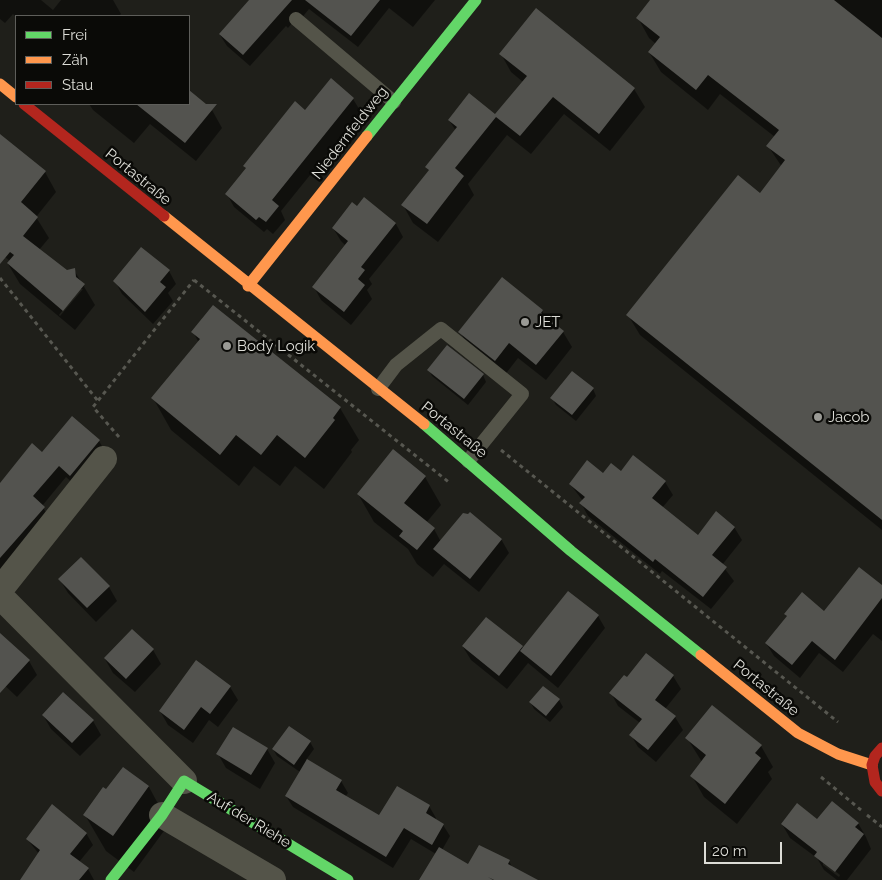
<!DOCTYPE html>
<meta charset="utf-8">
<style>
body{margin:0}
#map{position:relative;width:882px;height:880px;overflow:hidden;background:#1f1f1a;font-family:Raleway,sans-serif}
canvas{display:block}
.legend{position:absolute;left:15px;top:15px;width:175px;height:90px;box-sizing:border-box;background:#0a0a07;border:1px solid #5e5e5a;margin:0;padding:6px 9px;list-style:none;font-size:15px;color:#ddddd7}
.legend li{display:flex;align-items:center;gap:10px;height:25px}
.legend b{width:25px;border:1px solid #5e5e5a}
.scale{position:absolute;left:704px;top:842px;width:78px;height:22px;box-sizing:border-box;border:2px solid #ddddd7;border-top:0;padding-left:6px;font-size:15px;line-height:18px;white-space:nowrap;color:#ddddd7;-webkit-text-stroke:4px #0a0a07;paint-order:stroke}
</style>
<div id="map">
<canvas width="882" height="880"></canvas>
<ul class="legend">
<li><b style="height:6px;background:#63d668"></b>Frei</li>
<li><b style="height:6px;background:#ff974d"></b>Zäh</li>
<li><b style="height:6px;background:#b3261e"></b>Stau</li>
</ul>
<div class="scale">20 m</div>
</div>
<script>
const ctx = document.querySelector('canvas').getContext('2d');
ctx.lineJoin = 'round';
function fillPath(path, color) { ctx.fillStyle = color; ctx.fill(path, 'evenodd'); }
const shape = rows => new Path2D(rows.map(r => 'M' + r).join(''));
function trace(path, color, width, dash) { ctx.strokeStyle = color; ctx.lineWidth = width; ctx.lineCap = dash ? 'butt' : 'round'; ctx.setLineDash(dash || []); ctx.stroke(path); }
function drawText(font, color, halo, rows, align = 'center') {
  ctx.font = font + ' Raleway,sans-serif'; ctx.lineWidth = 5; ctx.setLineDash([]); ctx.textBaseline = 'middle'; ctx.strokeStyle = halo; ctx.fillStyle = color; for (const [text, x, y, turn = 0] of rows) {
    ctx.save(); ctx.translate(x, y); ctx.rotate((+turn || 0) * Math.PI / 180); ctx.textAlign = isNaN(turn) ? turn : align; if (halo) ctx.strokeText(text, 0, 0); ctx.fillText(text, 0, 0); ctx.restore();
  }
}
fillPath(shape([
 [0,0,41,0,53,10,61,0,113,0,121,14,119,16,16,17,13,14,5,23,0,19],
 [251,0,435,0,413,27,389,8,358,47,309,9,300,20,297,17,288,28,286,26,250,66,227,46,220,35],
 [652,0,882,0,882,530,640,335,628,315,760,195,782,167,768,146,775,137,720,94,708,110,661,72,649,52,656,44,649,38,638,18],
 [501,54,634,89,645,107,610,151,564,114,531,154,507,135,468,184,474,195,438,242,413,223,403,205,430,171,427,167,456,131,449,120,496,116,523,82,511,72],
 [189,92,212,110,222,128,196,161,150,124,134,143,93,110,89,104,189,104],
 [353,99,361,112,281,211,285,220,273,234,267,229,264,232,234,207,227,194,247,170,245,166,306,111],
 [0,136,45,172,56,192,36,217,49,238,39,250,66,271,74,270,95,305,75,330,20,284,8,264,10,261,0,253],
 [79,289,83,289,60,316,59,315],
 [364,199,396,224,403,237,369,279,372,284,367,290,372,299,351,325,321,300,314,287,346,246,341,241,333,228,357,208],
 [169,271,176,284,168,293,173,301,153,324,122,294,115,281],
 [213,307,340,408,359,440,351,450,352,452,324,489,295,466,280,486,254,466,239,486,171,430,153,398,199,343,193,332],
 [542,311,546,318,563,332,572,347,546,380,518,358,504,376,469,347,460,332],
 [429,370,483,375,486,382,468,405,432,376],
 [593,389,596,396,576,421,556,405,552,398],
 [99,441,106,453,77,487,66,477,42,506,51,520,0,577,0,485,42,453],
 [393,451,425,477,441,505,426,523,434,529,441,542,501,539,509,553,479,592,444,564,433,577,417,564,408,549,374,522,358,494],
 [633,457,665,482,673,495,662,508,698,537,734,527,742,540,722,565,734,581,711,609,662,571,660,574,588,516,581,503,583,501,570,484,604,474,621,473],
 [81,559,109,587,117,601,96,622,68,593,60,580],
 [882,587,882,641,873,634,843,672,819,653,800,678,774,656,766,643,788,617,785,614,824,612],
 [598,616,605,628,558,688,528,663,507,689,471,660,463,647,522,647,523,649],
 [0,634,29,661,37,675,17,697,0,681],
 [153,650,161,664,135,692,113,673,105,659],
 [646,655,673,676,681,689,665,709,675,717,683,730,656,762,638,747,631,735,640,723,618,706,611,693,627,679],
 [230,687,238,700,218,727,209,720,193,743,168,725,160,711],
 [559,700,563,707,550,722,534,709,531,703],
 [712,707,761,746,773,767,768,772,772,779,737,824,704,797,692,776,702,762,687,738],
 [43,715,93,721,101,735,80,756,51,729],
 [310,742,314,749,306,760,341,781,348,793,345,797,380,817,397,787,429,806,436,818,435,820,443,825,450,836,442,850,468,866,509,861,513,869,535,880,423,880,436,854,411,839,393,868,293,807,286,796,300,772,277,756,273,749],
 [267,749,275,763,260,789,226,768,218,754],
 [123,769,149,787,169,824,134,872,106,851,85,815],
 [817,821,858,823,866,837,871,849,847,880,837,880,824,870,817,858,790,838,782,824],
 [823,861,840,875,839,877,823,865],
 [86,833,93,845,79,862,88,869,94,880,20,880,39,854,27,839]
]), '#0007');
fillPath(shape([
 [249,0,292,0,243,55,219,34],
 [305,0,380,0,351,36],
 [650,0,834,0,882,38,882,520,626,315,738,175,760,193,785,160,766,146,779,130,708,75,696,90,648,52,660,37,636,18],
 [536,8,635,88,599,134,553,97,520,136,496,117,455,168,464,176,427,224,401,205,429,170,425,167,457,127,448,120,469,93,495,114,527,76,499,54],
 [331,78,354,98,272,200,279,206,266,222,259,217,256,220,225,194,246,168,243,166,295,101,305,110],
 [189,90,206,104,217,104,185,143,136,104,189,104],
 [0,134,46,171,21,202,38,217,23,236,67,270,75,268,76,277,85,284,63,311,7,263,14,255,10,252,0,264],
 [364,197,396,223,361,267,365,270,358,279,365,285,344,312,312,287,348,241,332,228,352,202,357,206],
 [141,247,170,270,160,282,166,287,145,312,113,281],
 [502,277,543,310,541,313,564,331,536,365,509,343,495,361,458,332],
 [213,305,341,407,333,418,335,420,305,458,277,435,261,455,236,435,220,455,151,398,200,339,191,332],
 [447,345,484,374,464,399,427,370],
 [572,371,594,388,572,415,550,398],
 [72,416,100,440,70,476,59,466,33,496,45,507,0,558,0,483,32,443,42,452],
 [393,449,426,476,404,503,435,528,417,550,399,536,403,531,357,494],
 [633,455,666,481,652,498,698,535,716,511,735,527,712,555,727,567,703,597,655,559,653,562,579,503,585,497,569,484,587,460,603,473,611,463,621,471],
 [470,512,502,539,470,579,433,549,463,513,468,514],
 [81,557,110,586,87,608,58,579],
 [859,567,882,585,882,598,835,660,812,641,792,665,765,643,787,616,784,614,802,592,824,611],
 [568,591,599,615,551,676,520,651],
 [486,617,523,646,499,676,462,646],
 [132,629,154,649,126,679,104,658],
 [0,633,30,660,0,693],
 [646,653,674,675,655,700,676,716,648,750,629,735,642,719,609,693,624,675,627,677],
 [196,660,231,686,210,714,201,707,184,730,159,711],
 [543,686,560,699,546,716,529,702],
 [63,692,94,720,72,743,42,715],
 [712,705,762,745,755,753,761,758,725,804,690,776,706,755,685,738],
 [289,726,311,741,294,765,272,749],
 [233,727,268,748,251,775,216,754],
 [307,759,342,780,336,790,379,815,397,786,430,805,426,813,444,824,432,845,404,828,386,857,285,796],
 [123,767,149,786,113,836,83,815,103,787,106,789],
 [832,801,859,823,855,827,864,834,835,872,814,856,817,852,781,824,797,803,817,819],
 [52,804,87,833,70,854,89,868,79,880,20,880,40,850,26,839],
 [479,845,510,860,508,864,538,880,494,880,488,877,493,880,419,880,439,847,468,864]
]), '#53534f');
trace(shape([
 [0,278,98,401],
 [194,280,450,483],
 [119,437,93,407,194,280],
 [501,450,838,722],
 [821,777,861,810],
 [867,815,882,827]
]), '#575750', 3, [4, 4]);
trace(shape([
 [296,19,394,102],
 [378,389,396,365,441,329,522,394,468,461]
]), '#545449', 14);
trace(shape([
 [0,590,104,459],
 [0,596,184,781],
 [162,815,273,880]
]), '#545449', 26);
trace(shape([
 [367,136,476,0],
 [424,424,571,551,701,655],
 [111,880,162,815,184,781,348,880]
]), '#63d668', 11);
trace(shape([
 [0,84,16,97],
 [164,216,424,424],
 [248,286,367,136],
 [701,655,798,733,838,754,872,765]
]), '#ff974d', 11);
trace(shape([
 [24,104,164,216],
 [882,748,875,756,872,765,875,782,882,791]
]), '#b3261e', 11);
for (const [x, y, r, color] of [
 [525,322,5,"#9a9a95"],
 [227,346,5,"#9a9a95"],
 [818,417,5,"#9a9a95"]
]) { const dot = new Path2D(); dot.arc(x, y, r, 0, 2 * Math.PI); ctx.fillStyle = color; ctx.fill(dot); trace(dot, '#0a0a07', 2); }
drawText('15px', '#ddddd7', '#0a0a07', [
 ["Niedernfeldweg",350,133,-52],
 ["Portastraße",138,177,39],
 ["Portastraße",454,430,39],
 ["Portastraße",766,688,39],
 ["Auf der Riehe",249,820,31]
]);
drawText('15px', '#ddddd7', '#0a0a07', [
 ["JET",535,322],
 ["Body Logik",237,346],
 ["Jacob",828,417]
], 'left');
</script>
